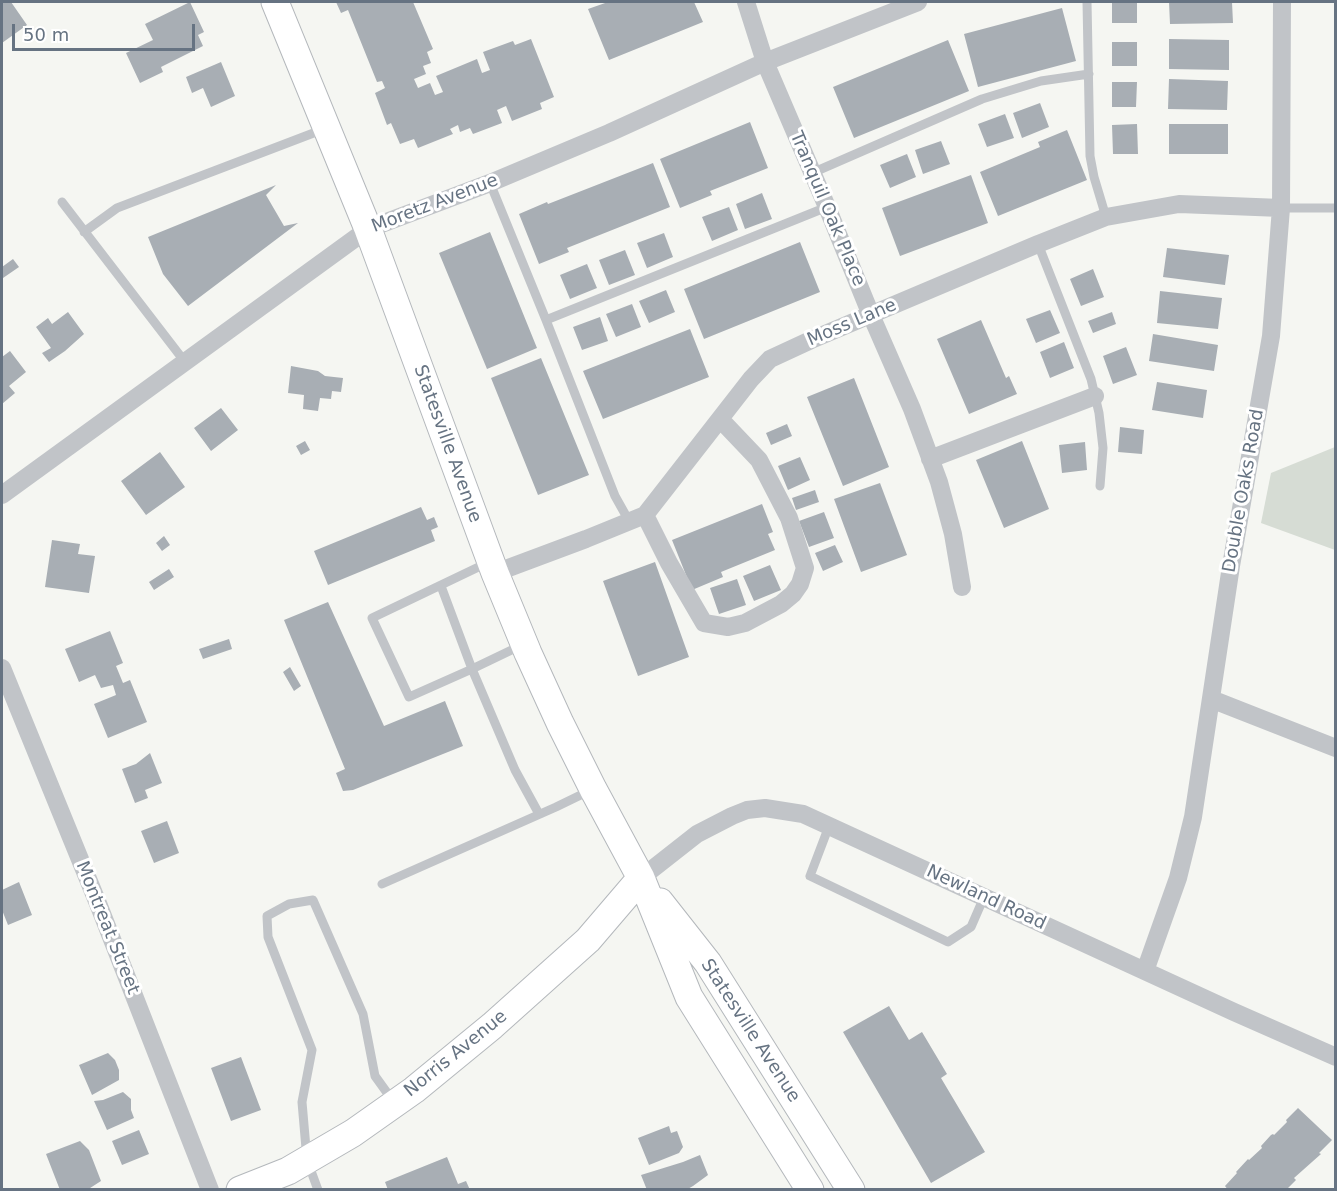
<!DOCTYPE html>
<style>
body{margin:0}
#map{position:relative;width:1337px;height:1191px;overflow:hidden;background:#f5f6f2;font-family:"DejaVu Sans",sans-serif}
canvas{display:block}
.frame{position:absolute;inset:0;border:3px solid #667382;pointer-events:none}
.scale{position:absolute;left:12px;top:24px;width:183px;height:27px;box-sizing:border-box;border:3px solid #667382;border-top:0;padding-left:8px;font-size:18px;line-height:21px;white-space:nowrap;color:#667382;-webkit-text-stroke:4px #fff;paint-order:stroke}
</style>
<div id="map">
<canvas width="1337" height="1191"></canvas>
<div class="frame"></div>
<div class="scale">50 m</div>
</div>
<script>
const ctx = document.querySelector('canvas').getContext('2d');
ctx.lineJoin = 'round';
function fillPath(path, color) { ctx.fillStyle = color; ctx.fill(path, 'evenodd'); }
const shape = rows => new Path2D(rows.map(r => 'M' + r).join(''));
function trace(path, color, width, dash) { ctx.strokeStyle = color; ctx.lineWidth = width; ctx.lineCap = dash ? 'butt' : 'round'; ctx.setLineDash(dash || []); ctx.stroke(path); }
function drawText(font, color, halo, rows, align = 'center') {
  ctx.font = font + ' "DejaVu Sans",sans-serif'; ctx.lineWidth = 6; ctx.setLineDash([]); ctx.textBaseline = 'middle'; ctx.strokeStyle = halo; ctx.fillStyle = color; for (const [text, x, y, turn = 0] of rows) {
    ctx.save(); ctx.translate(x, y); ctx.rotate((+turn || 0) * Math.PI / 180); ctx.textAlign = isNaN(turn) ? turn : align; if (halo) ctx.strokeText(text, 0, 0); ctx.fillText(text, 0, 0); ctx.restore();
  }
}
fillPath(shape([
 [1335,447,1335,550,1261,523,1271,473]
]), '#d6dcd4');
fillPath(shape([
 [2,2,11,2,27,25,2,43],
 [190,2,204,32,198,35,203,46,161,67,163,72,140,83,126,53,153,40,145,24],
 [336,2,413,2,433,49,427,52,431,63,423,66,426,74,414,79,418,88,430,83,435,95,443,92,436,76,477,59,482,73,490,70,483,52,513,41,515,45,531,39,554,97,540,103,542,109,512,121,506,106,497,110,502,123,473,134,470,128,460,132,458,125,450,129,453,134,418,148,414,139,400,144,391,123,387,125,375,93,385,88,382,81,377,82,348,10,341,13],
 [608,2,694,2,703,22,609,60,588,9],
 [1112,2,1137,2,1137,23,1112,23],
 [1169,2,1232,2,1233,23,1170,24],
 [1062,8,1076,61,978,87,964,34],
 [1169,39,1229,40,1229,70,1169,69],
 [948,40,969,91,854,138,833,87],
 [1112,42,1137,42,1137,66,1112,66],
 [221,62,235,96,211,107,203,88,192,93,186,77],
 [1169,79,1228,81,1227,110,1168,109],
 [1112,82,1137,82,1136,107,1112,107],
 [1040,103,1049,127,1022,138,1013,113],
 [1005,114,1014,138,987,147,978,124],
 [750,122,768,168,710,191,712,195,680,208,660,159],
 [1137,124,1138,154,1113,154,1112,125],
 [1169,124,1228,124,1228,154,1169,154],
 [1067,130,1087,180,998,216,980,172,1040,147,1038,142],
 [941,141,950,164,923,174,915,150],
 [907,154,916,177,890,188,880,165],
 [653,163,670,207,567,248,569,252,539,264,519,214,547,202,548,204],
 [971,175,988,223,900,256,882,208],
 [276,185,266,195,284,226,298,223,188,306,163,274,148,237],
 [762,193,772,219,745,229,736,204],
 [729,207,738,230,712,241,702,217],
 [490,232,537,348,487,369,439,253],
 [664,233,673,257,647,268,637,243],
 [800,242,820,292,704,339,684,289],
 [1167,248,1229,255,1225,285,1163,277],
 [625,250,635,275,609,285,599,260],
 [13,259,19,267,3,278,2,276,2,267],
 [587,264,597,288,570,299,560,275],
 [1093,269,1104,297,1081,306,1070,279],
 [666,290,675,312,649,323,639,301],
 [1160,291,1222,298,1218,329,1157,323],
 [632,304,641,327,616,337,606,314],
 [1050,310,1060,333,1036,343,1026,319],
 [68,312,84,334,65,351,49,362,42,353,51,348,36,327,48,318,52,324],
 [1112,312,1116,324,1093,333,1088,321],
 [600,317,608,341,582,350,573,327],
 [981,320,1006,378,1009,376,1017,394,969,414,937,339],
 [690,329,709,377,603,419,583,371],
 [1153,334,1218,345,1214,371,1149,361],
 [1064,342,1074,368,1050,378,1040,352],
 [1126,347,1137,375,1113,384,1103,356],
 [10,351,26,372,9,386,15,393,2,404,2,357],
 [541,358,589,475,538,495,491,378],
 [291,366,318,371,325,376,343,378,341,392,332,391,331,399,320,398,318,411,303,409,304,395,288,393],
 [854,378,889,467,843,486,807,397],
 [1157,382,1207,390,1203,418,1152,410],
 [221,408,238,430,211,451,194,428],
 [787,424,792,436,771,445,766,433],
 [1120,427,1144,430,1142,454,1118,452],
 [305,441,310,450,301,455,296,446],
 [1022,441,1049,509,1004,528,976,460],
 [1085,442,1087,470,1062,473,1059,445],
 [160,452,185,487,146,515,121,481],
 [800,457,810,480,788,490,778,466],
 [880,483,907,555,861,572,834,499],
 [815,490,819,502,796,510,792,498],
 [762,504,773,532,768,534,775,550,721,572,723,577,692,590,672,540],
 [421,507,427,520,434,517,438,527,431,530,435,541,328,585,314,551],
 [824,512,834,538,809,547,799,521],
 [164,536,170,545,162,551,156,543],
 [52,540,80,544,78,554,95,556,89,593,45,587],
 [835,545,843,562,823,571,815,553],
 [655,562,689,657,638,676,603,581],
 [770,565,781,590,754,601,743,576],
 [169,569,174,577,154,590,149,582],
 [737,579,746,605,719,614,710,588],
 [328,602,384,726,445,701,463,746,353,790,343,791,336,773,345,769,284,620],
 [110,631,123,663,116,666,123,683,130,680,147,722,108,738,94,704,116,695,113,685,101,688,95,675,79,682,65,649],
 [229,639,232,649,203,659,199,649],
 [290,667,301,686,294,691,283,672],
 [150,753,162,783,145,790,148,798,135,803,122,769,136,764],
 [167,821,179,853,154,863,141,831],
 [19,882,32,915,8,925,2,910,2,890],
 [889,1006,909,1040,922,1032,947,1074,941,1078,985,1152,931,1183,843,1032],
 [108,1053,115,1060,119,1070,119,1080,92,1095,79,1065],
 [241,1057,261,1110,231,1121,211,1068],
 [123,1092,131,1099,131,1110,134,1118,107,1130,94,1101,103,1100],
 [1298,1108,1332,1140,1319,1153,1321,1154,1294,1178,1296,1180,1286,1190,1228,1190,1225,1186,1237,1173,1236,1172,1248,1159,1249,1160,1262,1148,1261,1146,1271,1135,1273,1134,1274,1135,1287,1122,1286,1120],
 [669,1126,671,1133,677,1131,683,1147,679,1153,649,1165,638,1138],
 [139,1130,149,1154,122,1165,112,1141],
 [80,1141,89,1150,101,1181,87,1190,60,1190,46,1154],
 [700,1155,708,1175,693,1186,686,1190,647,1190,641,1175,683,1162],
 [447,1157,458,1184,466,1181,470,1190,388,1190,385,1182]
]), '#a8aeb4');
const secondary = shape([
 [275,2,368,229,495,573,528,653,560,723,593,789,641,878,689,997,810,1190],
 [660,902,708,963,851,1190],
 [240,1190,288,1171,353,1133,414,1090,492,1026,588,940,641,878]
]);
trace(secondary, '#b4b8bc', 29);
trace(shape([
 [1087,2,1090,156,1094,177,1106,217],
 [812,173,982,99,1041,81,1089,74],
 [490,183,546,320,615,496,629,521],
 [62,202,185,362],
 [1281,208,1336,208],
 [84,232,117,208,324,129],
 [1038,244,1091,379,1099,413,1103,448,1100,486],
 [546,320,827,207],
 [489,562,372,618,409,697,472,669,515,770,539,814],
 [441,586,472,669,522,645],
 [829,826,810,876,948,942,971,927,984,897],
 [382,884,556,807,591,790],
 [318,1190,307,1160,302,1102,312,1050,268,937,267,916,289,904,313,900,363,1014,375,1076,393,1101]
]), '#c1c4c8', 9);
trace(shape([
 [746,2,765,62,827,207,871,315,912,409,939,482,953,534,962,587],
 [930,459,1095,396],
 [2,495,368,229,490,183,609,133,765,62,918,2],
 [645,515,669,563,704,623,728,627,745,623,781,604,793,594,800,584,805,568,789,518,759,460,720,419],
 [495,573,586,539,645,515,751,379,770,359,811,340,1038,244,1106,217,1179,204,1281,208],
 [2,668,99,906,210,1190],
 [1211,699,1336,748],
 [641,878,697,834,732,816,747,810,765,808,803,814,1234,1012,1336,1057],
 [1145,971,1178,878,1193,817,1231,566,1271,336,1281,208,1282,2]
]), '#c1c4c8', 18);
trace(secondary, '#fff', 27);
drawText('18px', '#667382', '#fff', [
 ["Moretz Avenue",435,204,-21],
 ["Tranquil Oak Place",827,209,67],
 ["Moss Lane",852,323,-23],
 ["Statesville Avenue",447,444,70],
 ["Double Oaks Road",1244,491,-80],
 ["Newland Road",986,898,25],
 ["Montreat Street",107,928,68],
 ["Statesville Avenue",750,1031,57],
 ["Norris Avenue",456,1054,-39]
]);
</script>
